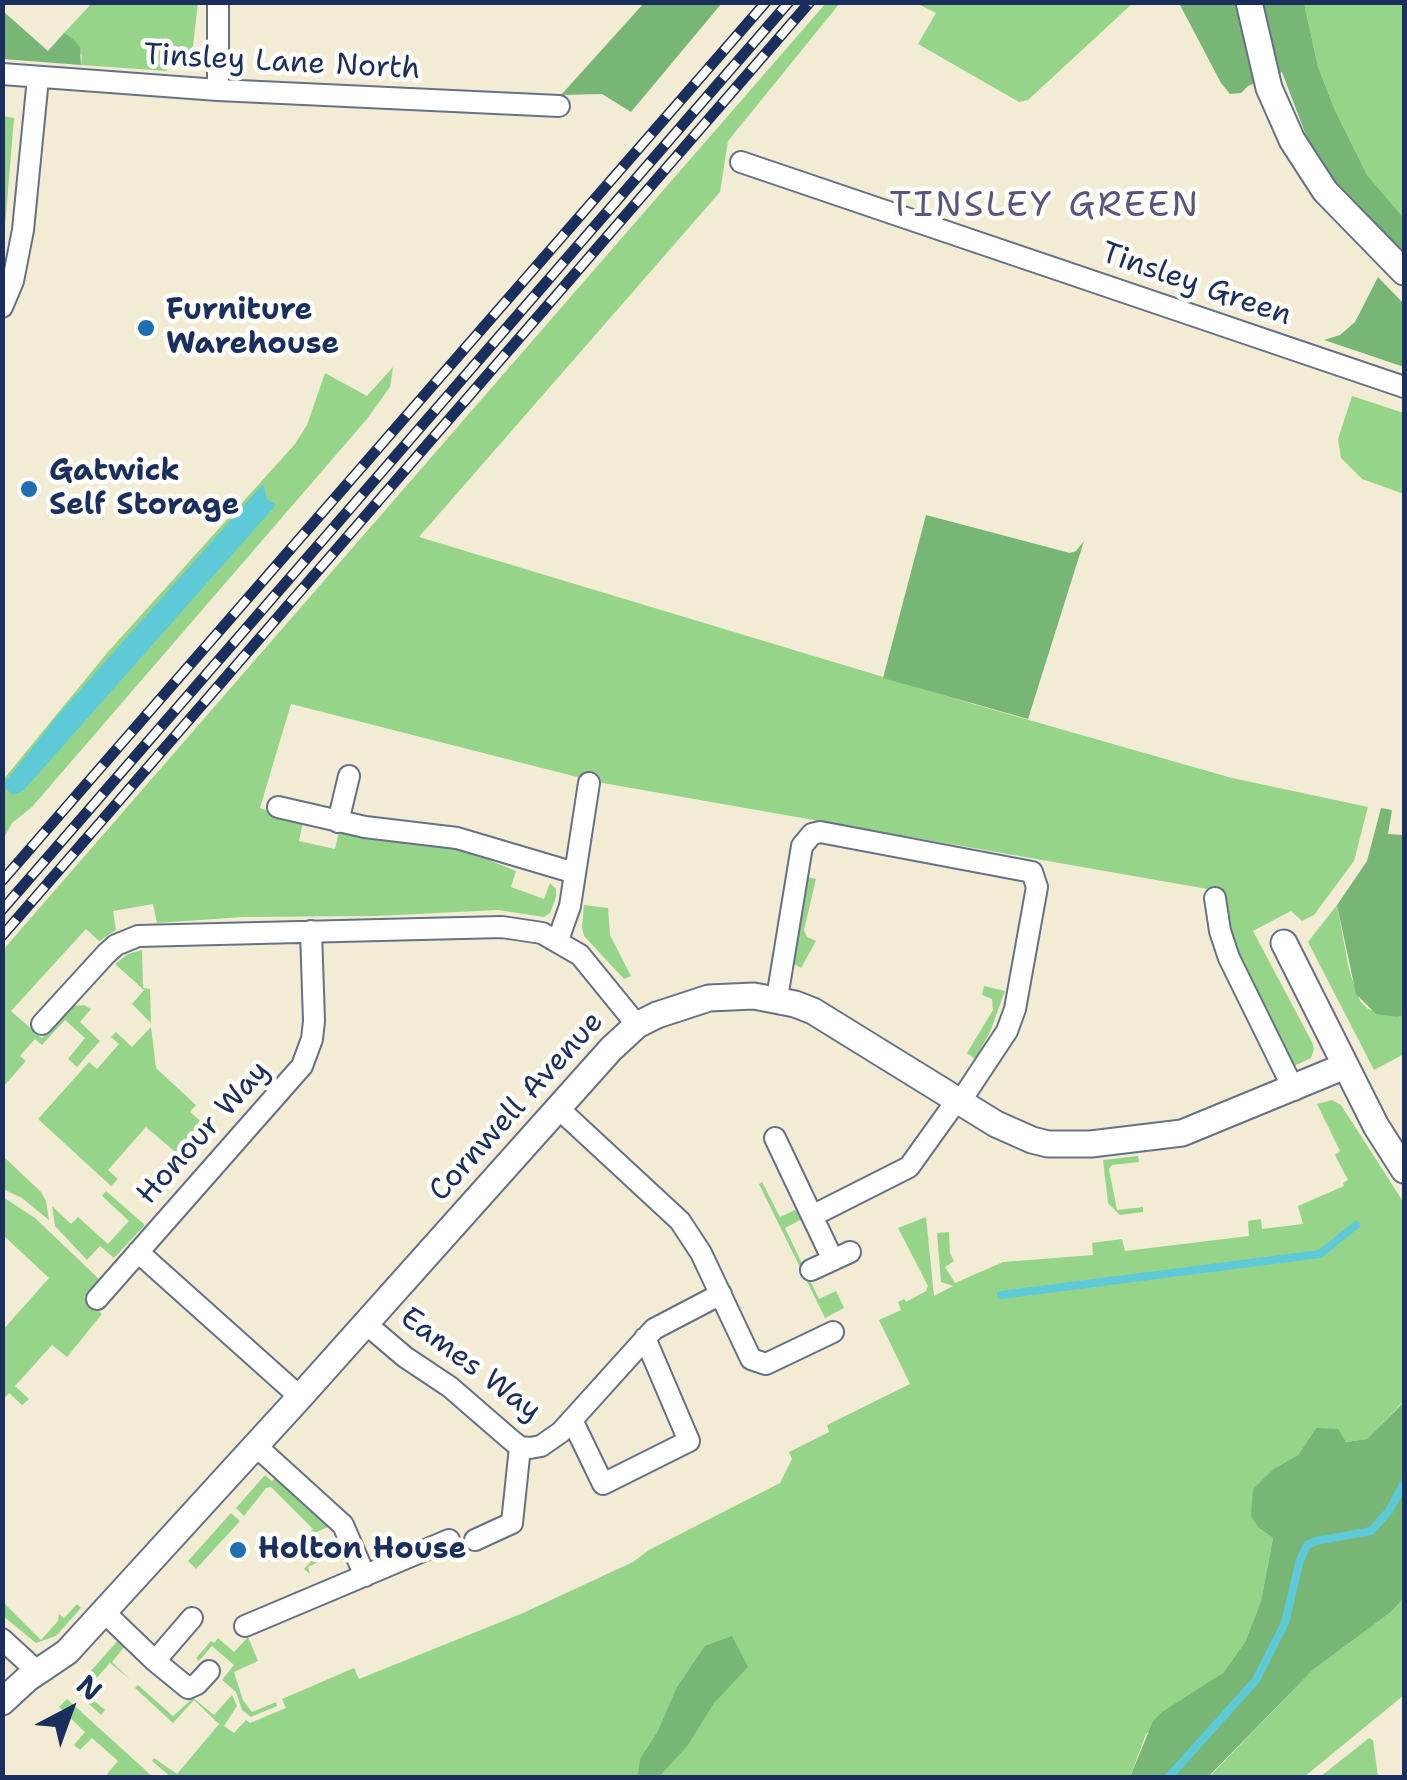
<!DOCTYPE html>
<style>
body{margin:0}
#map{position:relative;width:1407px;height:1780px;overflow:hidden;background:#f2ecd5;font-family:"Shantell Sans",sans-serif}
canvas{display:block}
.frame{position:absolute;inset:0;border:5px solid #1b2f5e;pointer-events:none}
.north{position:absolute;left:20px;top:1660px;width:100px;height:100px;-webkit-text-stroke:8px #fdfcf7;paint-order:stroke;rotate:41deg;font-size:28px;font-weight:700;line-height:40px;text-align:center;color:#1b2f5e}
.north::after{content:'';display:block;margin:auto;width:35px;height:45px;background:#1b2f5e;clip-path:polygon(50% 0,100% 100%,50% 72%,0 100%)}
</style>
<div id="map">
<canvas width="1407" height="1780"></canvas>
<div class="frame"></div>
<div class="north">N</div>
</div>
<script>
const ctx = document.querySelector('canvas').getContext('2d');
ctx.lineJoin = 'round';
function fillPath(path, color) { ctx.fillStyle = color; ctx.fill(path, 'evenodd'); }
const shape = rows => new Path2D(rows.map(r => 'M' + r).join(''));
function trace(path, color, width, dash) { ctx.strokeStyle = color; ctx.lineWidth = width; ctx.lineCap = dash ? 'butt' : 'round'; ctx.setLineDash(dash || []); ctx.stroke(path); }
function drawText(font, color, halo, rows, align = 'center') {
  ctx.font = font + ' "Shantell Sans",sans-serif'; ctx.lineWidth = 9; ctx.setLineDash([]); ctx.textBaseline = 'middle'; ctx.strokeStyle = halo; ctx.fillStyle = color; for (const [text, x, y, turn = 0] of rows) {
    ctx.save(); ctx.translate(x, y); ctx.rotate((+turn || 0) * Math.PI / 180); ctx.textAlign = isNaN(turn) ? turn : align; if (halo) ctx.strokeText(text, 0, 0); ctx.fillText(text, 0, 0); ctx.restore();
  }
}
fillPath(shape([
 [92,3,198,3,193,46,181,60,167,64,167,71,81,65,82,55,64,33],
 [826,3,840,3,728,141,720,192,419,537,973,704,1232,778,1368,807,1354,861,1314,915,1302,921,1291,911,1253,931,1312,1042,1314,1049,1311,1058,1292,1067,1229,939,1219,891,597,782,291,704,260,808,303,822,299,841,335,849,339,832,466,851,516,871,511,887,544,899,550,883,556,889,556,897,550,913,544,917,498,910,377,916,243,917,157,923,153,904,113,911,116,930,99,941,86,929,11,1011,42,1038,71,1006,84,1005,91,1009,80,1022,100,1041,77,1067,68,1059,85,1038,65,1020,42,1045,35,1039,20,1056,26,1061,3,1087,3,950],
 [916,3,1133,3,1028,100,1019,102,918,44,936,13],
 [1304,3,1404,3,1404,218,1367,175,1334,108,1318,67],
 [3,116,14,118,3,251,2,116],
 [393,367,390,387,367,419,32,807,12,823,3,840,3,780,107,653,295,444,307,425,325,373,367,396],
 [1352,396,1404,413,1404,494,1362,479,1341,458,1338,439],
 [808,877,816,879,804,930,807,937,816,941,801,968,794,964],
 [584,905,608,908,610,935,631,976,624,979,584,936,582,928],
 [1337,905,1349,970,1360,1001,1368,1009,1398,1017,1404,1015,1404,1054,1374,1070,1308,942],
 [142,950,143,988,150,989,151,1023,132,1004,144,990,115,964,128,954],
 [984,986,1005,991,990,1032,975,1059,967,1053,993,1010,992,999,982,995],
 [151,1027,156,1068,196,1105,190,1112,206,1126,180,1156,146,1127,108,1170,118,1179,111,1186,38,1119,89,1062,97,1069,119,1044,111,1037,116,1032,132,1047],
 [1332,1100,1341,1105,1404,1203,1404,1401,1367,1439,1346,1442,1316,1428,1298,1455,1275,1468,1259,1528,1273,1538,1261,1601,1245,1642,1223,1673,1146,1734,1130,1777,171,1777,152,1761,154,1758,177,1774,219,1724,194,1700,173,1723,135,1688,138,1685,173,1716,193,1698,214,1715,232,1695,237,1706,224,1726,234,1733,246,1720,250,1723,286,1708,282,1699,354,1668,359,1679,523,1613,633,1562,649,1550,780,1483,792,1459,789,1452,829,1432,827,1425,910,1384,879,1320,901,1310,898,1302,904,1299,906,1302,926,1291,928,1286,898,1228,926,1217,934,1296,953,1286,941,1282,937,1233,949,1232,950,1253,954,1261,945,1267,955,1283,1003,1262,1093,1255,1092,1243,1122,1239,1125,1251,1249,1236,1248,1221,1261,1219,1262,1229,1303,1224,1298,1206,1344,1186,1343,1183,1348,1180,1335,1155,1340,1151,1317,1104],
 [3,1156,41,1192,46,1201,49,1220,22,1198,3,1189],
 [1138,1156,1139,1162,1112,1165,1109,1169,1117,1210,1143,1207,1143,1212,1120,1215,1108,1203,1103,1160],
 [762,1182,780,1217,797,1209,802,1219,785,1228,819,1299,836,1291,844,1308,825,1318,759,1184],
 [106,1191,145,1225,114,1258,100,1246,87,1260,55,1226,52,1206,71,1224,78,1217,108,1244,129,1221,102,1196],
 [3,1197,35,1218,99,1279,84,1297,102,1314,67,1357,52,1345,15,1386,29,1399,22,1405,9,1393,3,1400,2,1331,49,1278,3,1235],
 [265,1475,272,1481,275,1478,328,1527,312,1534,325,1559,308,1567,310,1574,304,1569,313,1559,310,1556,314,1551,303,1541,313,1529,271,1487,266,1488,244,1516,236,1508],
 [231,1513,240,1521,196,1569,188,1561],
 [1404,1598,1404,1695,1304,1777,1208,1778,1313,1670,1391,1612],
 [3,1602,41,1640,58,1621,59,1614,64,1618,77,1604,81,1608,56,1636,36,1643,3,1616],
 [248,1637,258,1661,234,1672,243,1700,252,1712,276,1702,277,1706,251,1717,242,1710,236,1692,222,1680,234,1665,212,1646,199,1661,196,1658,211,1641,214,1643,218,1638,234,1652],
 [120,1638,125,1646,112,1662,131,1680,110,1663,84,1692,105,1710,101,1715,74,1690],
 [67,1699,153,1777,110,1777,107,1774,118,1761,92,1738,80,1750,74,1745,85,1732,59,1707],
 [1369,1738,1373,1740,1378,1777,1320,1777]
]), '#96d48a');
fillPath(shape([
 [644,3,722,3,631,112,602,94,561,95],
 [1179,3,1304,3,1318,67,1334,108,1367,175,1404,218,1404,251,1332,183,1313,154,1282,72,1248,86,1241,93,1230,94,1221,83],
 [4,12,48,51,64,33,73,39,80,47,81,65,3,59],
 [1378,277,1404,304,1404,367,1324,340,1340,335,1355,322],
 [926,515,1070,553,1076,551,1084,541,1028,719,883,678],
 [1381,808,1392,810,1388,834,1404,835,1404,1015,1398,1017,1376,1014,1356,994,1337,905,1367,861],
 [1404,1402,1404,1598,1391,1612,1313,1670,1208,1777,1130,1777,1153,1721,1162,1712,1223,1673,1245,1642,1261,1601,1273,1538,1259,1528,1251,1516,1253,1489,1275,1468,1298,1455,1316,1428,1338,1429,1346,1442,1367,1439],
 [732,1636,748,1667,714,1703,688,1745,659,1777,638,1775,640,1759,658,1731,677,1687,705,1646]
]), '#78b676');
fillPath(shape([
 [263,484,267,499,276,505,23,791,12,795,5,787,6,781,59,714]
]), '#5ec9d7');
trace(shape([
 [1001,1295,1320,1254,1356,1225],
 [1168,1778,1256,1680,1285,1623,1300,1560,1307,1545,1316,1541,1371,1531,1389,1511,1404,1483]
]), '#5ec9d7', 8);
const minor = shape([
 [218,2,218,90],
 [2,74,218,90,559,106],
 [741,162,1404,387],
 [2,307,13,281,23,230,38,78],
 [278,807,365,827,457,838,575,873],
 [338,822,349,776],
 [1215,898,1220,931,1229,958,1294,1090],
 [558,940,570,906,589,783],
 [777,998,802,846,812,834,820,832,1032,872,1037,887,1015,1009,1007,1031,960,1102],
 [42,1024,106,954,116,945,138,936,502,927,542,933,580,955,637,1025],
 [558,1108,680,1221,701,1253,751,1359,766,1364,833,1332],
 [775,1138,812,1216,909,1167,957,1100],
 [812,1216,833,1260],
 [138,1252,300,1397],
 [811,1270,850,1252],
 [97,1299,302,1066,312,1039,314,1021,311,931],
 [365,1323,405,1357,450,1387,510,1439,520,1447,530,1448,541,1446,561,1432,654,1329,721,1294],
 [572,1420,603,1484,689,1441,645,1338],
 [256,1446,343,1525,365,1576],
 [475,1540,512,1523,520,1447],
 [104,1612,155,1661,192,1618],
 [245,1626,449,1540],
 [2,1639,38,1672],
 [155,1661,188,1688,197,1684,209,1671]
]);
const tertiary = shape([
 [1249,2,1269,88,1292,140,1325,191,1404,272],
 [1284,943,1376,1126,1404,1170],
 [2,1702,27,1679,67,1652,300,1397,611,1049,637,1025,657,1015,709,998,754,996,795,1004,813,1011,996,1124,1032,1140,1048,1144,1091,1144,1182,1133,1345,1066]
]);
trace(minor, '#667188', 24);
trace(tertiary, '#667188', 29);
trace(minor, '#fff', 20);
trace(tertiary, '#fff', 25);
const rail = shape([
 [2,881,766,2],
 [2,910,789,2],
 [2,936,810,2]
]);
trace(rail, '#1b2f5e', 11);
trace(rail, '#fdfcf7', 8, [22]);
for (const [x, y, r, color] of [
 [146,328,10,"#1f6fb2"],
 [29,489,10,"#1f6fb2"],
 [238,1550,10,"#1f6fb2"]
]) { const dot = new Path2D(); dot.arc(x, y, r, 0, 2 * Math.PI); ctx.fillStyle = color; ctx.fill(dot); trace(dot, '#fdfcf7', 4); }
drawText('30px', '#1b2f5e', '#fdfcf7', [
 ["Tinsley Lane North",282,63,3],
 ["Tinsley Green",1196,285,19],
 ["Cornwell Avenue",517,1107,-48],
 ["Honour Way",204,1133,-48],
 ["Eames Way",470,1365,37]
]);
drawText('bold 30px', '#1b2f5e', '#fdfcf7', [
 ["Furniture",166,311],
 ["Warehouse",166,345],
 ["Gatwick",49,472],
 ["Self Storage",49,506],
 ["Holton House",258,1550]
], 'left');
ctx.letterSpacing = '2.5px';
drawText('35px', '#5b547d', '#fdfcf7', [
 ["TINSLEY GREEN",1045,207]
]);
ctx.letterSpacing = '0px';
</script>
